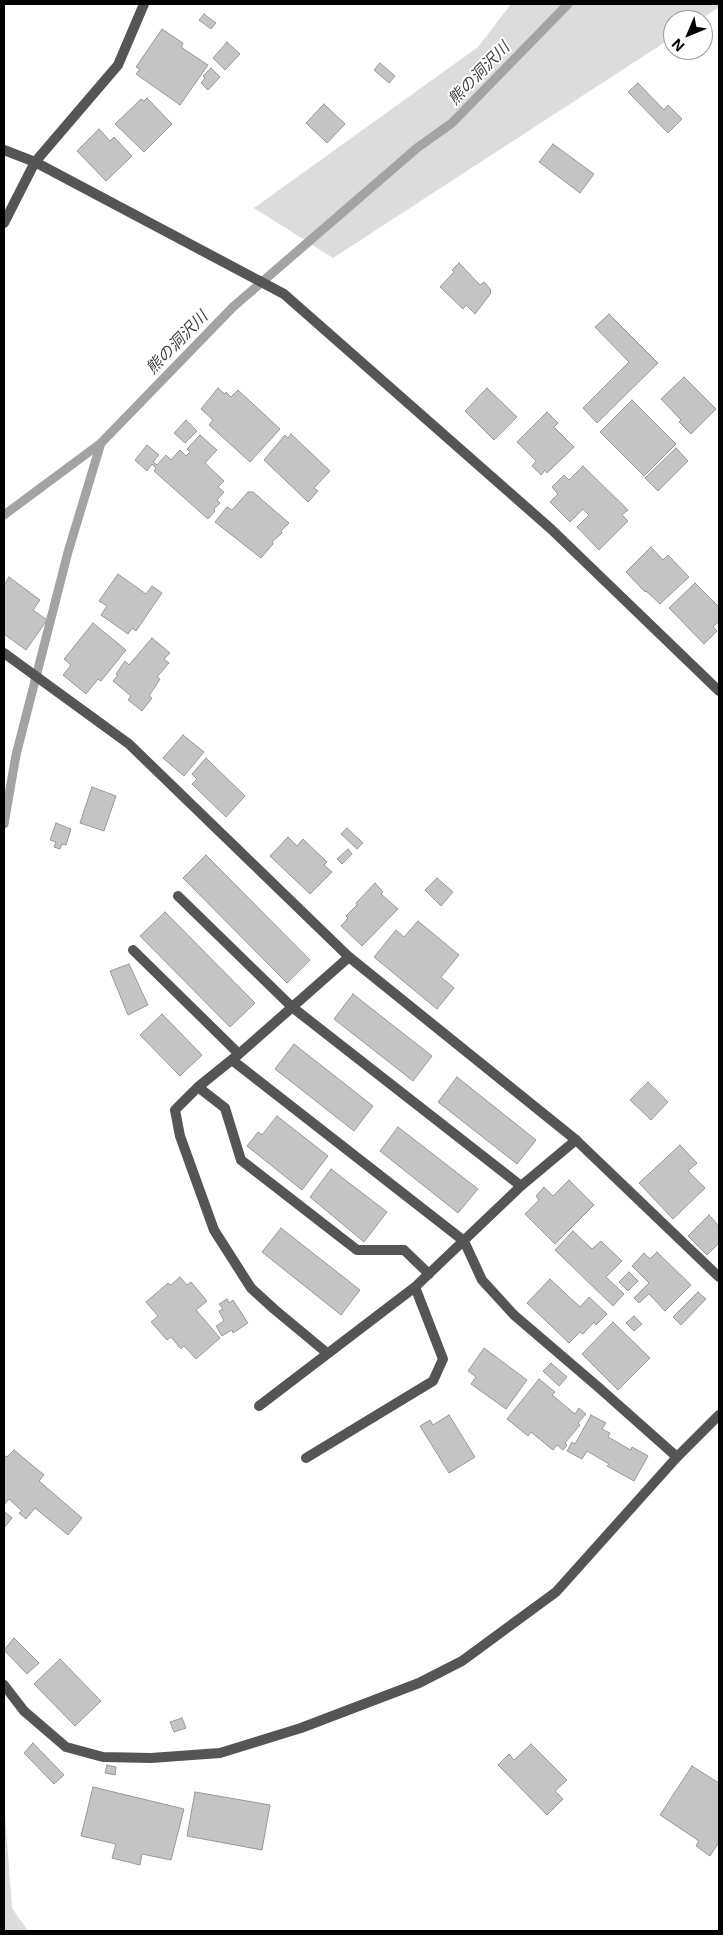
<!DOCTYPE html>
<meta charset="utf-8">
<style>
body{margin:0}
#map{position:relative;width:723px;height:1935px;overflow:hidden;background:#fff;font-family:Inter,sans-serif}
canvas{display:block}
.frame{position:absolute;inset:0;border:5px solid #000;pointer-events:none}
.north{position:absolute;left:663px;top:10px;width:50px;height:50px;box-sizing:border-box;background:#fff;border:1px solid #999;border-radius:50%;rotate:225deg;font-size:14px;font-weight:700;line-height:20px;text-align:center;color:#000}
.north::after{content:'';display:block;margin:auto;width:18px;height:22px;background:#000;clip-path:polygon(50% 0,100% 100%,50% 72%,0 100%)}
</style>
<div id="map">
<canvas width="723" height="1935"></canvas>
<div class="frame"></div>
<div class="north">N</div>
</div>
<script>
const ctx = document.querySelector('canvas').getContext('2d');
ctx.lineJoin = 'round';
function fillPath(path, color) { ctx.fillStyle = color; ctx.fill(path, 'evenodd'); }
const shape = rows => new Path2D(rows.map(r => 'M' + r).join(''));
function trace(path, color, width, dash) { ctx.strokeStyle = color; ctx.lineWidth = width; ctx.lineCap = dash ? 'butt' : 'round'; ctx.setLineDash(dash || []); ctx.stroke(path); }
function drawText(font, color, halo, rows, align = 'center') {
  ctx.font = font + ' Inter,"Noto Sans JP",sans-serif'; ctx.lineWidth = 4; ctx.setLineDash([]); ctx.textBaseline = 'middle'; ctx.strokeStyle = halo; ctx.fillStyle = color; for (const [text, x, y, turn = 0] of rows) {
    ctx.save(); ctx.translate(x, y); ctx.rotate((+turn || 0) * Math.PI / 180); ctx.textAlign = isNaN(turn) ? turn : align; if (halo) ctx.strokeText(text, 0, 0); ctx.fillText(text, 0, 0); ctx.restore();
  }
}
fillPath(shape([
 [511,4,719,4,719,7,700,20,673,20,673,37,333,258,254,208,478,47],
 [4,1801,12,1908,28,1931,4,1931]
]), '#dcdcdc');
trace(shape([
 [4,515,101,443],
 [4,824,16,755,68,552,101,443,233,307,417,148,452,123,568,4]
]), '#a3a3a3', 9);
const building = shape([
 [204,14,216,23,211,29,199,20,204,14],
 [162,29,183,43,181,47,208,65,180,105,136,74,140,69,136,67,162,29],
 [227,42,240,54,225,70,213,58,227,42],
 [380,63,395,76,389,83,374,70,380,63],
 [211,68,220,77,208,90,201,83,205,78,203,76,211,68],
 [638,83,664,110,668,105,682,119,668,133,628,92,638,83],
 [147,98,172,124,144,152,115,124,141,99,144,101,147,98],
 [324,104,345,124,327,143,306,123,324,104],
 [99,129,110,141,114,137,132,156,106,181,77,151,99,129],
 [553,144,594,174,580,193,539,162,553,144],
 [459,263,480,285,484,282,491,290,490,291,491,293,475,314,466,305,463,309,440,287,454,272,452,270,459,263],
 [609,314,658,363,597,423,583,408,629,362,595,327,609,314],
 [684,377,716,409,691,434,679,422,681,420,661,399,684,377],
 [218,388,225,394,226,392,231,397,238,390,280,429,250,462,209,425,213,420,201,409,218,388],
 [487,388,517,417,494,440,465,411,487,388],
 [632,400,676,444,644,476,600,432,632,400],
 [547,412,558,423,554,427,574,447,547,473,545,470,541,475,532,466,536,461,517,442,547,412],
 [186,420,197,431,185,443,174,433,186,420],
 [291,434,330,471,314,488,318,491,308,502,264,460,285,435,288,438,291,434],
 [200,435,217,450,205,463,224,481,218,487,224,492,217,500,220,503,214,509,215,511,208,519,154,471,156,468,152,464,147,471,135,460,147,445,159,455,153,462,157,465,166,455,171,460,180,450,186,456,190,452,187,449,200,435],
 [676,448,688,461,658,491,645,478,676,448],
 [583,466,628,510,622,515,628,521,599,550,577,527,589,515,583,509,570,522,550,502,558,494,552,487,564,475,569,480,583,466],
 [248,492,253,492,289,523,281,531,282,533,272,542,273,544,261,558,215,522,227,507,232,510,248,492],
 [651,547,663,560,668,555,689,577,660,604,646,591,645,592,626,572,651,547],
 [118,574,146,594,152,586,162,593,136,631,132,628,128,634,101,615,107,606,99,601,118,574],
 [9,577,40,600,33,610,47,620,26,650,4,634,4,585,9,577],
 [695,583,719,607,719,621,713,627,717,631,704,644,669,608,695,583],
 [93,623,126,650,101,681,98,679,86,694,63,675,71,665,64,659,93,623],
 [152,638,170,653,164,659,169,663,157,677,160,679,149,696,152,698,142,711,128,700,131,696,113,681,118,675,116,674,125,661,129,665,152,638],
 [183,735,204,752,184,776,163,758,183,735],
 [206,758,245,796,226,817,192,784,197,779,192,774,206,758],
 [92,787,116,796,104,831,80,823,92,787],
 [56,823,71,829,66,845,62,844,60,849,54,847,56,842,50,840,56,823],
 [347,828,363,843,357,849,341,834,347,828],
 [288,837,297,846,303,839,327,862,324,865,332,872,310,894,270,856,288,837],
 [348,849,352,854,342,864,337,859,348,849],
 [206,855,310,960,287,983,183,878,206,855],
 [437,878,453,892,441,906,425,890,437,878],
 [375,883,383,892,381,894,398,909,362,946,341,926,348,918,346,916,357,905,356,903,375,883],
 [165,912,255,1003,230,1027,140,936,165,912],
 [418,921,459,955,441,977,454,988,437,1009,374,957,396,930,404,937,418,921],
 [129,964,148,1005,128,1015,110,971,129,964],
 [353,994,432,1056,413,1081,334,1019,353,994],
 [162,1014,202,1055,180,1076,140,1035,162,1014],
 [294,1044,373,1106,354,1131,275,1069,294,1044],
 [457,1077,536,1140,517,1164,438,1102,457,1077],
 [648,1082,668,1102,651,1120,630,1100,648,1082],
 [277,1116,328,1156,302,1190,247,1146,258,1132,262,1135,277,1116],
 [398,1127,478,1189,458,1213,380,1151,398,1127],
 [680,1145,697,1163,688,1171,705,1188,673,1219,639,1183,680,1145],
 [331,1169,387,1212,364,1242,310,1197,331,1169],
 [569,1180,594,1205,555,1244,525,1214,539,1200,536,1196,544,1187,553,1196,569,1180],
 [709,1215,719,1226,719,1243,707,1255,688,1236,709,1215],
 [281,1228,360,1290,341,1315,262,1252,281,1228],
 [573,1231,592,1249,601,1241,622,1261,606,1277,624,1294,613,1306,555,1250,573,1231],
 [657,1252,691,1285,665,1311,649,1294,639,1303,634,1298,649,1283,632,1266,644,1253,650,1259,657,1252],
 [629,1272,638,1281,628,1291,619,1282,629,1272],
 [180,1277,187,1285,191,1282,207,1301,196,1310,220,1338,196,1359,184,1346,181,1349,171,1337,167,1340,151,1322,158,1316,146,1302,168,1283,171,1285,180,1277],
 [550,1279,580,1307,589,1297,607,1314,596,1325,594,1322,583,1334,580,1332,569,1343,527,1303,550,1279],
 [698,1292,706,1299,681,1325,673,1317,698,1292],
 [227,1299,229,1303,233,1300,248,1323,233,1333,232,1330,222,1336,216,1326,224,1321,219,1311,223,1309,219,1304,227,1299],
 [634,1316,642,1324,634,1331,626,1323,634,1316],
 [613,1322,650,1358,618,1390,582,1354,613,1322],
 [484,1348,527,1380,506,1409,471,1384,476,1377,468,1371,484,1348],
 [551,1363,567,1377,559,1386,543,1371,551,1363],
 [539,1379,555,1392,552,1395,575,1414,579,1408,586,1414,578,1423,580,1425,565,1443,567,1445,563,1450,557,1445,553,1450,531,1432,528,1436,507,1419,539,1379],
 [449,1415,475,1457,449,1473,420,1426,430,1420,433,1425,449,1415],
 [591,1415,606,1423,602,1429,610,1433,608,1437,631,1450,632,1447,648,1456,634,1481,607,1466,609,1464,587,1451,582,1459,567,1451,572,1442,575,1444,591,1415],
 [14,1450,44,1475,39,1481,82,1518,68,1535,35,1508,26,1519,19,1513,22,1511,9,1499,4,1505,4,1455,7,1457,14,1450],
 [4,1511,12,1518,4,1528,4,1511],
 [14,1638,39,1663,27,1674,4,1650,14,1638],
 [60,1659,101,1701,75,1726,34,1684,60,1659],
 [182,1718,186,1728,174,1732,170,1722,182,1718],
 [33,1743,64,1775,54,1784,24,1753,33,1743],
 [531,1744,567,1780,555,1791,563,1799,547,1815,498,1765,509,1754,514,1760,531,1744],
 [107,1765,116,1767,115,1775,105,1773,107,1765],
 [692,1766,719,1783,719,1842,710,1856,696,1846,699,1841,660,1815,692,1766],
 [93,1787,184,1809,171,1860,142,1854,140,1865,112,1858,116,1844,81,1836,93,1787],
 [195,1792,270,1805,262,1850,187,1836,195,1792]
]);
fillPath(building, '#c4c4c4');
trace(building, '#999', 1);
trace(shape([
 [178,896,292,1007,521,1186],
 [133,950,239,1054],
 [232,1060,464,1241,482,1280,514,1315,597,1386,677,1457],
 [198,1087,225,1108,241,1160,357,1250,404,1250,429,1274],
 [327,1353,274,1309,251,1288,214,1230,180,1136,175,1110,198,1087,239,1054,349,957],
 [259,1406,415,1287,521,1186,576,1140],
 [306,1458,433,1381,443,1359,415,1287]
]), '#555', 10);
trace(shape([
 [4,150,35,162,284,294,551,529,719,691],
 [4,223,35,162,118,65,144,4],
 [4,653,129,744,349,957,576,1140,719,1277],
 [4,1685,24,1711,66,1747,103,1757,151,1758,220,1753,301,1728,419,1683,462,1661,556,1592,677,1457,719,1415]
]), '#555', 10);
drawText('italic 16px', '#444', '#fff', [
 ["熊の洞沢川",479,74,-46],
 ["熊の洞沢川",177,343,-46]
]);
</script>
